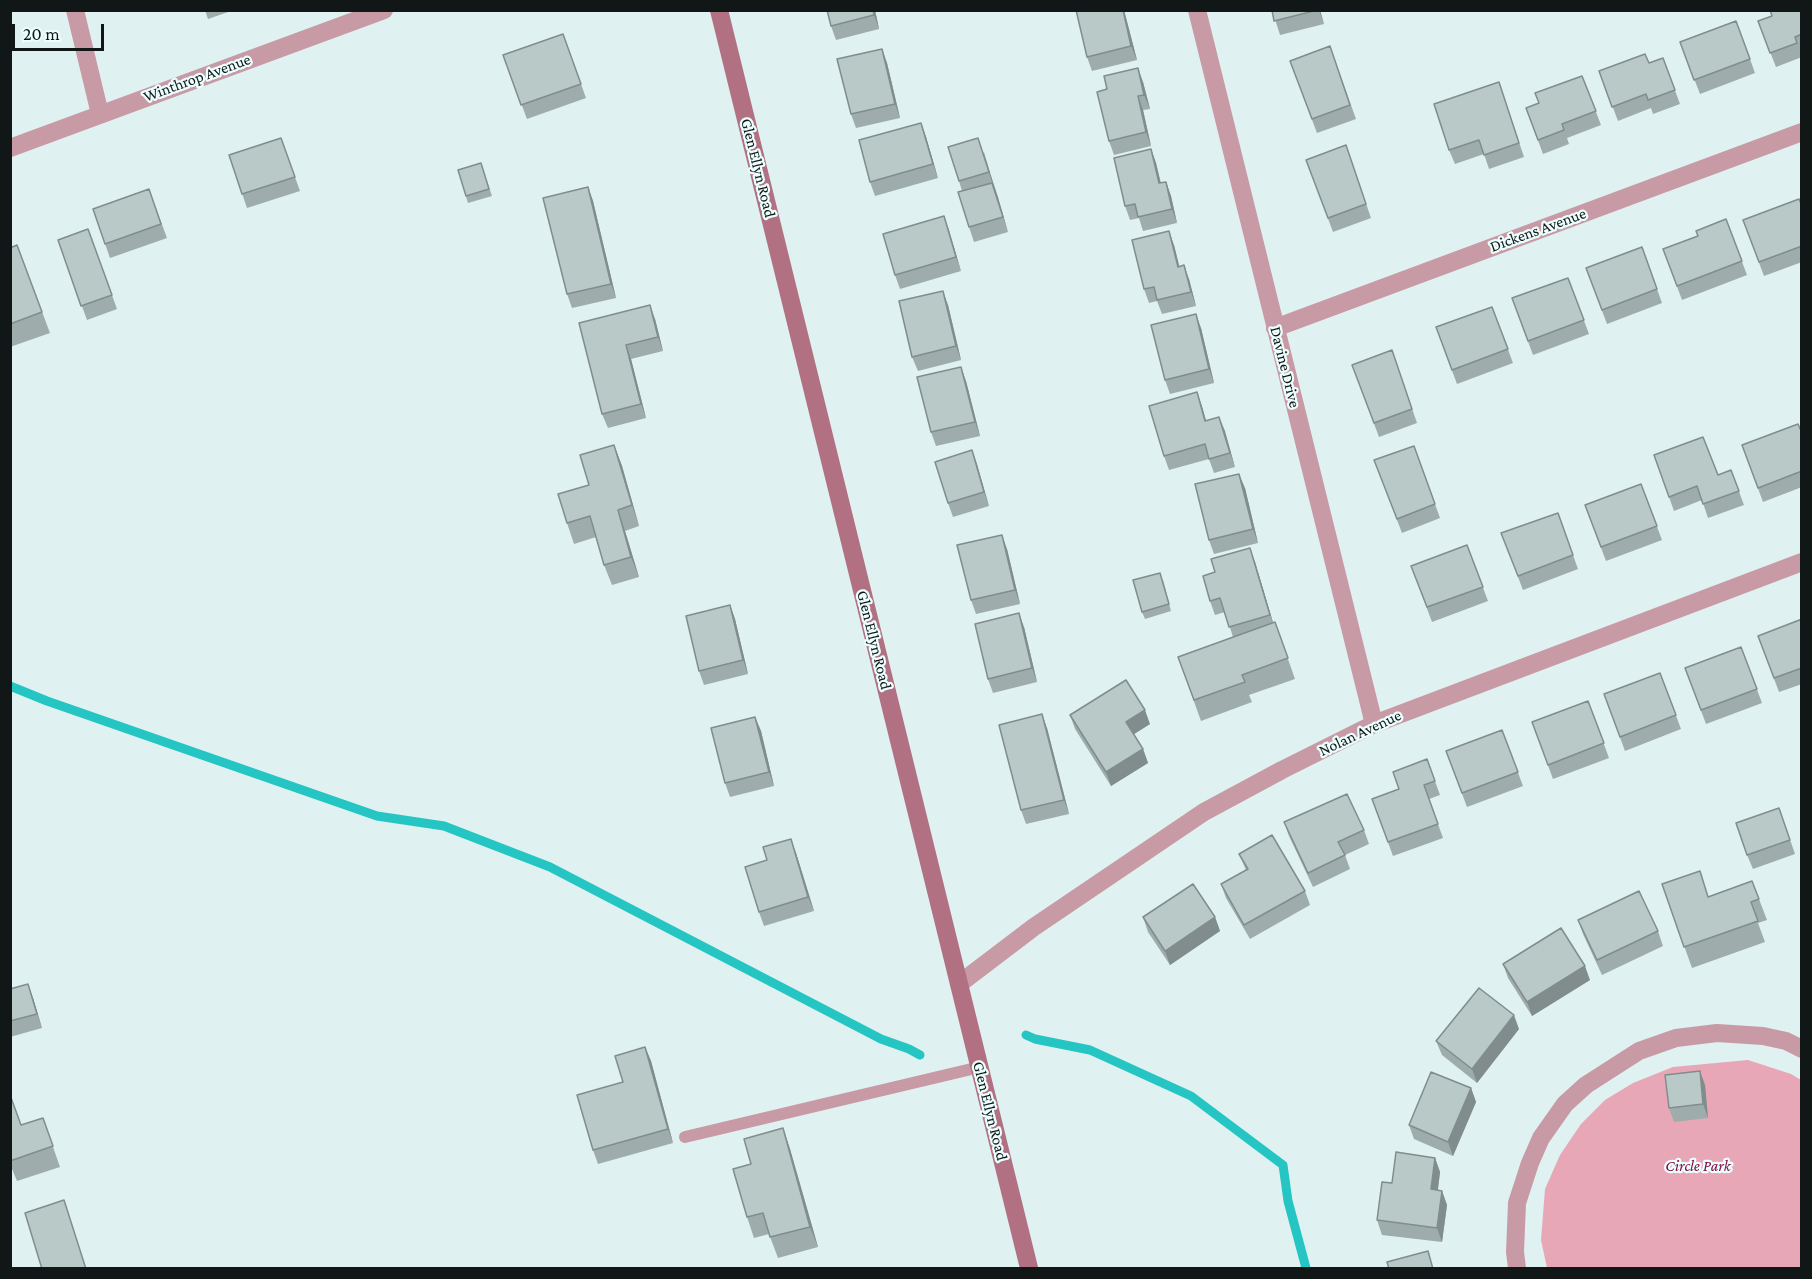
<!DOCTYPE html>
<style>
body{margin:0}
#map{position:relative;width:1812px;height:1279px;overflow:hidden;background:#dff1f0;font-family:"Crimson Pro",serif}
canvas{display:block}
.frame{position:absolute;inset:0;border:12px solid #111717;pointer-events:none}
.scale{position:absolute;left:12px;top:24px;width:92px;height:27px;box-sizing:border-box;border:3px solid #111717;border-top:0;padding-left:8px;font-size:18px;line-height:21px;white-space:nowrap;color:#111717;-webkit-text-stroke:4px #ecfefd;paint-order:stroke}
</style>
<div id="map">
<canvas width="1812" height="1279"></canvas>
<div class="frame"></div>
<div class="scale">20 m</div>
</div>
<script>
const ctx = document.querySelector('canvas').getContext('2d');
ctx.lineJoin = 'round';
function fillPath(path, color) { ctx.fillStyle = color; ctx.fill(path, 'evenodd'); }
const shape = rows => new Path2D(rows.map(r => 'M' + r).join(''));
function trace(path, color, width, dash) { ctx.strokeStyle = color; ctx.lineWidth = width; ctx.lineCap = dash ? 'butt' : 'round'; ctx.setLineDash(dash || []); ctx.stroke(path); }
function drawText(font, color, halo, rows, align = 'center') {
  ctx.font = font + ' "Crimson Pro",serif'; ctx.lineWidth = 4.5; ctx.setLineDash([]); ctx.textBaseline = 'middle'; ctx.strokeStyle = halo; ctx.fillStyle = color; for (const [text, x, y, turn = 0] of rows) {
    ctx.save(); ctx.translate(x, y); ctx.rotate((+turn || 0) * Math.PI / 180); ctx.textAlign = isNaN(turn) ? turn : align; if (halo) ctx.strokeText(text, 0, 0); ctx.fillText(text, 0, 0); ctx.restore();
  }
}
fillPath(shape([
 [1748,1060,1791,1074,1801,1080,1801,1268,1547,1268,1541,1240,1545,1189,1560,1155,1581,1124,1605,1100,1633,1083,1673,1067]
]), '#e7a7b7');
trace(shape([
 [10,686,47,701,377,816,444,826,550,867,881,1039,909,1049,920,1055],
 [1026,1035,1035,1039,1090,1050,1191,1096,1283,1165,1288,1201,1306,1268]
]), '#24c5c2', 9);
trace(shape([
 [685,1137,980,1067]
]), '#c79aa5', 12);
trace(shape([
 [75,10,100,114],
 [1197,10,1374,724],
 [10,148,384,10],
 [1275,328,1802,132],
 [959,984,1034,927,1204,812,1282,770,1374,724,1802,562],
 [1517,1268,1515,1252,1517,1203,1530,1163,1541,1138,1565,1104,1586,1085,1639,1051,1676,1038,1717,1033,1763,1036,1786,1041,1802,1049]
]), '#c79aa5', 18);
trace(shape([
 [719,10,1029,1268]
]), '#b17183', 18);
fillPath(shape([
 [205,10,234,10,208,19],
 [827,10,875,10,879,29,836,40,831,26],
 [1124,10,1137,60,1092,71,1087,57],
 [1272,10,1320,10,1324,24,1280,35],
 [1802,10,1802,50,1800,51,1802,57,1776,67,1758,21,1772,16],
 [563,34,586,98,527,119,503,55],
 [1680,42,1750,59,1755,73,1700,94],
 [1330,46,1356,119,1317,133,1290,61],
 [882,49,887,63,900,118,856,128,851,114],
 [1663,58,1680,104,1653,114,1651,108,1618,121,1599,71,1649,63],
 [1582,76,1601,125,1567,138,1569,144,1543,154,1526,108,1539,103],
 [1143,82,1150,109,1143,110,1151,146,1114,155,1109,141],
 [1499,82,1524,157,1489,169,1484,154,1455,164,1449,150],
 [921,123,926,137,938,178,875,196,870,182],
 [281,138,300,191,247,208,229,155],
 [1346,145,1371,218,1333,232,1306,160],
 [1151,149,1156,163,1161,183,1166,182,1171,196,1177,223,1143,231,1139,218,1130,220,1125,206],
 [984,152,1008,232,974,242,969,227,962,191,959,181],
 [481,163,492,196,468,203,458,170],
 [588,187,593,201,616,298,572,308,567,294],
 [149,189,167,238,110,258,93,209],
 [1802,206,1802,262,1764,276,1743,220],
 [944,216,961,271,900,289,895,275],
 [1726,219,1747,275,1682,300,1663,249,1698,236],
 [88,229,117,309,87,320,58,240],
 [17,245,50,333,10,347,10,248],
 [1174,245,1179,266,1189,279,1196,306,1162,314,1157,301,1149,303,1144,289],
 [1642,247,1662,303,1607,324,1586,268],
 [1568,278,1589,334,1533,355,1512,298],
 [948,305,961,360,918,371,912,357],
 [1492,307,1513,363,1457,384,1436,327],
 [655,319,663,351,631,359,646,418,608,428,602,414,579,323],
 [1201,328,1214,383,1170,394,1165,380],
 [1392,350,1417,423,1379,437,1352,365],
 [966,381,980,436,936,446,931,432],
 [1197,392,1206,421,1219,417,1235,467,1214,473,1209,459,1169,470,1164,456],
 [1802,433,1802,487,1763,502,1742,445],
 [614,445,622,466,639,526,625,531,639,577,612,585,604,565,596,537,574,544,567,523],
 [1414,446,1440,518,1402,533,1374,460],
 [972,450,989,506,953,517,948,503],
 [1654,455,1718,475,1731,470,1744,505,1708,518,1702,500,1674,511],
 [1641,484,1662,540,1606,561,1585,505],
 [1245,488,1258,543,1214,554,1209,540],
 [1558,513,1578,569,1523,590,1501,533],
 [1467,545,1488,601,1432,622,1411,566],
 [1007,549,1020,604,976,614,971,600],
 [1255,562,1273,623,1275,622,1295,679,1249,695,1252,702,1201,721,1178,657,1233,637,1225,612,1215,615,1210,601],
 [1163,580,1171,611,1145,619,1142,612],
 [730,605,735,619,748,674,704,685,699,671],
 [1802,619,1802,684,1779,692,1758,636],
 [1024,627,1037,682,993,693,988,679],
 [1741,647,1762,703,1706,724,1685,668],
 [1660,673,1681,729,1625,751,1604,694],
 [1588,701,1609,758,1553,779,1532,722],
 [1070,715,1150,724,1134,734,1143,749,1148,763,1111,786,1075,729],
 [755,717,761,731,774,786,730,797,725,783],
 [1047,728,1069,814,1026,824,1021,810],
 [1502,730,1523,786,1467,807,1446,751],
 [1427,759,1440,795,1429,799,1443,838,1393,856,1372,799,1399,789],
 [1779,808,1795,854,1753,869,1747,855],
 [1284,822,1364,830,1369,844,1345,855,1350,869,1313,887,1289,836],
 [796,853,814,911,764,926,759,912],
 [1239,854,1305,891,1310,905,1250,939,1226,898,1221,884,1246,870],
 [1752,881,1767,920,1758,923,1765,942,1692,968,1662,884,1709,897],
 [1143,917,1215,917,1220,931,1170,965,1148,932],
 [1578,920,1658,931,1663,946,1602,975,1583,934],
 [1503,964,1590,980,1532,1016,1508,978],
 [10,989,33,998,42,1028,10,1037],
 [1519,1029,1477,1083,1442,1055,1436,1041],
 [645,1047,651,1061,673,1143,598,1164,593,1150,623,1082],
 [1705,1085,1708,1118,1674,1122,1669,1108],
 [1471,1088,1476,1102,1453,1156,1414,1139,1409,1125],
 [10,1093,21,1125,43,1118,60,1167,17,1181,10,1164],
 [783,1128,790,1149,818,1247,778,1258,769,1234,754,1238,747,1217,751,1164],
 [1435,1158,1440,1172,1438,1190,1442,1191,1447,1205,1442,1242,1382,1235,1377,1220,1392,1183]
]), '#9eadac');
fillPath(shape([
 [873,10,875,10,879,29,874,15],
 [1123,10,1124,10,1137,60,1131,46],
 [1319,10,1320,10,1324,24],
 [882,49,887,63,900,118,895,104],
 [1138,68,1143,82,1150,109,1144,95],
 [1138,96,1143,110,1151,146,1146,132],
 [921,123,926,137,938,178,933,164],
 [978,138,998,197,1008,232,1003,217],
 [1151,149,1156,163,1164,198,1159,183],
 [1166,182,1171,196,1177,223,1172,209],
 [588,187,593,201,616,298,611,284],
 [944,216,949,230,961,271,956,257],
 [1169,231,1174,245,1183,281,1178,267],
 [1184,265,1189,279,1196,306,1191,292],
 [943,291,948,305,961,360,956,346],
 [650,305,655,319,663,351,658,337],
 [1196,314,1201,328,1214,383,1209,369],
 [626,345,631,359,646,418,641,404],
 [961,367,966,381,980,436,975,422],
 [1197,392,1202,406,1210,435,1205,421],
 [1219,417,1225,431,1235,467,1230,453],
 [614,445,622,466,639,526,632,505],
 [972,450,977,464,989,506,984,492],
 [1239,474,1245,488,1258,543,1253,529],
 [618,510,625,531,639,577,631,557],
 [1002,535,1007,549,1020,604,1015,590],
 [1250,548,1255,562,1275,629,1270,615],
 [730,605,735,619,748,674,743,660],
 [1019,613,1024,627,1037,682,1032,668],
 [1145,710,1150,724,1131,736,1126,722],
 [1042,714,1047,728,1069,814,1064,800],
 [755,717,761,731,774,786,769,772],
 [1143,749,1148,763,1111,786,1106,772],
 [791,839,796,853,814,911,808,897],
 [1215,917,1220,931,1170,965,1165,951],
 [1585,966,1590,980,1532,1016,1527,1002],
 [28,984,33,998,42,1028,37,1014],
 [1514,1015,1519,1029,1477,1083,1472,1069],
 [645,1047,651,1061,673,1143,668,1129],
 [1700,1071,1705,1085,1708,1118,1703,1104],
 [1471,1088,1476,1102,1453,1156,1448,1142],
 [783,1128,790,1149,818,1247,810,1227],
 [1435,1158,1440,1172,1436,1203,1431,1189],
 [1442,1191,1447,1205,1442,1242,1437,1228]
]), '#818d8c');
const building = shape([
 [827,10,873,10,874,15,831,26,827,10],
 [1076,10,1123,10,1131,46,1087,57,1076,10],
 [1272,10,1318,10,1274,21,1272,10],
 [1770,10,1802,10,1802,34,1795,37,1797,43,1770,53,1758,21,1772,16,1770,10],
 [1736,21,1750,59,1694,80,1680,42,1736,21],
 [563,34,581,84,521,105,503,55,563,34],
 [1330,46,1350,105,1312,119,1290,61,1330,46],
 [882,49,895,104,851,114,837,59,882,49],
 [1645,54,1649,63,1663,58,1675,90,1648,100,1646,94,1612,107,1599,71,1645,54],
 [1138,68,1144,95,1138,96,1146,132,1109,141,1097,92,1107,89,1104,76,1138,68],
 [1582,76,1596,111,1562,124,1564,130,1538,140,1526,108,1539,103,1535,93,1582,76],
 [1499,82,1519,143,1484,155,1479,140,1449,150,1434,104,1499,82],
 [921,123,933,164,870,182,859,140,921,123],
 [281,138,295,177,242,194,229,155,281,138],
 [978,138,989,172,959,181,948,147,978,138],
 [1346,145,1366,204,1328,218,1306,160,1346,145],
 [1151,149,1159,183,1166,182,1172,209,1138,217,1135,204,1125,206,1114,158,1151,149],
 [481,163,489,189,466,196,458,170,481,163],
 [992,183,1003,217,969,227,958,192,992,183],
 [588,187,611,284,567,294,543,198,588,187],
 [149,189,161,224,105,244,93,209,149,189],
 [1799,199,1802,206,1802,246,1759,262,1743,220,1799,199],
 [944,216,956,257,895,275,883,234,944,216],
 [1726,219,1742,261,1677,286,1663,249,1698,236,1696,231,1726,219],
 [88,229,112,295,81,306,58,240,88,229],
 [1169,231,1178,267,1184,265,1191,292,1157,300,1154,287,1144,289,1132,240,1169,231],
 [17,245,42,312,10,324,10,248,17,245],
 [1642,247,1657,289,1602,310,1586,268,1642,247],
 [1568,278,1584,320,1528,341,1512,298,1568,278],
 [943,291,956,346,912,357,899,301,943,291],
 [650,305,658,337,626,345,641,404,602,414,579,323,650,305],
 [1492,307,1508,349,1452,370,1436,327,1492,307],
 [1196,314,1209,369,1165,380,1151,325,1196,314],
 [1392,350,1412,409,1374,423,1352,365,1392,350],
 [961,367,975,422,931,432,917,377,961,367],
 [1197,392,1205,421,1219,417,1230,453,1209,459,1205,444,1164,456,1149,406,1197,392],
 [1798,424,1802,433,1802,471,1758,488,1742,445,1798,424],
 [1703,437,1718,475,1731,470,1739,491,1703,504,1697,486,1669,497,1654,455,1703,437],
 [614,445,632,505,618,510,631,557,604,565,590,516,567,523,558,494,589,485,580,455,614,445],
 [1414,446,1435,504,1397,519,1374,460,1414,446],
 [972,450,984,492,948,503,935,462,972,450],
 [1239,474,1253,529,1209,540,1195,484,1239,474],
 [1641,484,1657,526,1601,547,1585,505,1641,484],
 [1558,513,1573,555,1518,576,1501,533,1558,513],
 [1002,535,1015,590,971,600,957,545,1002,535],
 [1467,545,1483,587,1427,607,1411,566,1467,545],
 [1250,548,1270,615,1229,627,1220,598,1210,601,1203,576,1215,572,1211,559,1250,548],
 [1160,573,1169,604,1142,612,1133,580,1160,573],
 [730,605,743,660,699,671,686,616,730,605],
 [1019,613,1032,668,988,679,975,624,1019,613],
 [1802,619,1802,668,1774,678,1758,636,1802,619],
 [1275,622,1288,658,1242,675,1245,682,1194,700,1178,657,1275,622],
 [1741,647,1757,689,1701,710,1685,668,1741,647],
 [1660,673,1676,715,1620,737,1604,694,1660,673],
 [1126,680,1145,710,1126,722,1143,749,1106,772,1070,715,1126,680],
 [1588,701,1604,743,1548,765,1532,722,1588,701],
 [1042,714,1064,800,1021,810,999,725,1042,714],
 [755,717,769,772,725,783,711,728,755,717],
 [1502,730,1518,772,1462,793,1446,751,1502,730],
 [1427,759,1435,781,1424,785,1438,824,1388,842,1372,799,1399,789,1393,772,1427,759],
 [1347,794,1364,830,1338,842,1345,855,1308,873,1284,822,1347,794],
 [1779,808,1790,840,1747,855,1736,823,1779,808],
 [1272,835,1305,891,1244,925,1221,884,1248,869,1239,854,1272,835],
 [791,839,808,897,759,912,745,867,767,860,763,847,791,839],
 [1700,871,1708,897,1752,881,1759,899,1751,902,1758,921,1684,947,1662,884,1700,871],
 [1193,884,1215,917,1165,951,1143,917,1193,884],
 [1639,891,1658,931,1597,960,1578,920,1639,891],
 [1561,928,1585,966,1527,1002,1503,964,1561,928],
 [28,984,37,1014,10,1021,10,989,28,984],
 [1479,988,1514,1015,1472,1069,1436,1041,1479,988],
 [645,1047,668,1129,593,1150,577,1095,623,1082,615,1056,645,1047],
 [1700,1071,1703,1104,1669,1108,1665,1075,1700,1071],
 [1431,1072,1471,1088,1448,1142,1409,1125,1431,1072],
 [10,1095,21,1125,43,1118,53,1146,10,1161,10,1095],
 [783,1128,810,1227,770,1237,763,1213,747,1217,733,1169,751,1164,744,1139,783,1128],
 [1396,1152,1435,1158,1431,1189,1442,1191,1437,1228,1377,1220,1382,1182,1392,1183,1396,1152],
 [64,1200,86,1269,42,1269,25,1213,64,1200],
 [1428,1251,1433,1269,1389,1269,1387,1262,1428,1251]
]);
fillPath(building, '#b8c9c8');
trace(building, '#818d8c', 1.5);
drawText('16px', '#111717', '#ecfefd', [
 ["Winthrop Avenue",197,78,-20],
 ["Glen Ellyn Road",758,168,76],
 ["Dickens Avenue",1538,230,-20],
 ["Davine Drive",1285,367,76],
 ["Glen Ellyn Road",874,640,76],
 ["Nolan Avenue",1360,733,-25],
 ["Glen Ellyn Road",990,1111,76]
]);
drawText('italic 16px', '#820c41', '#ecfefd', [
 ["Circle Park",1698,1166]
]);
</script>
